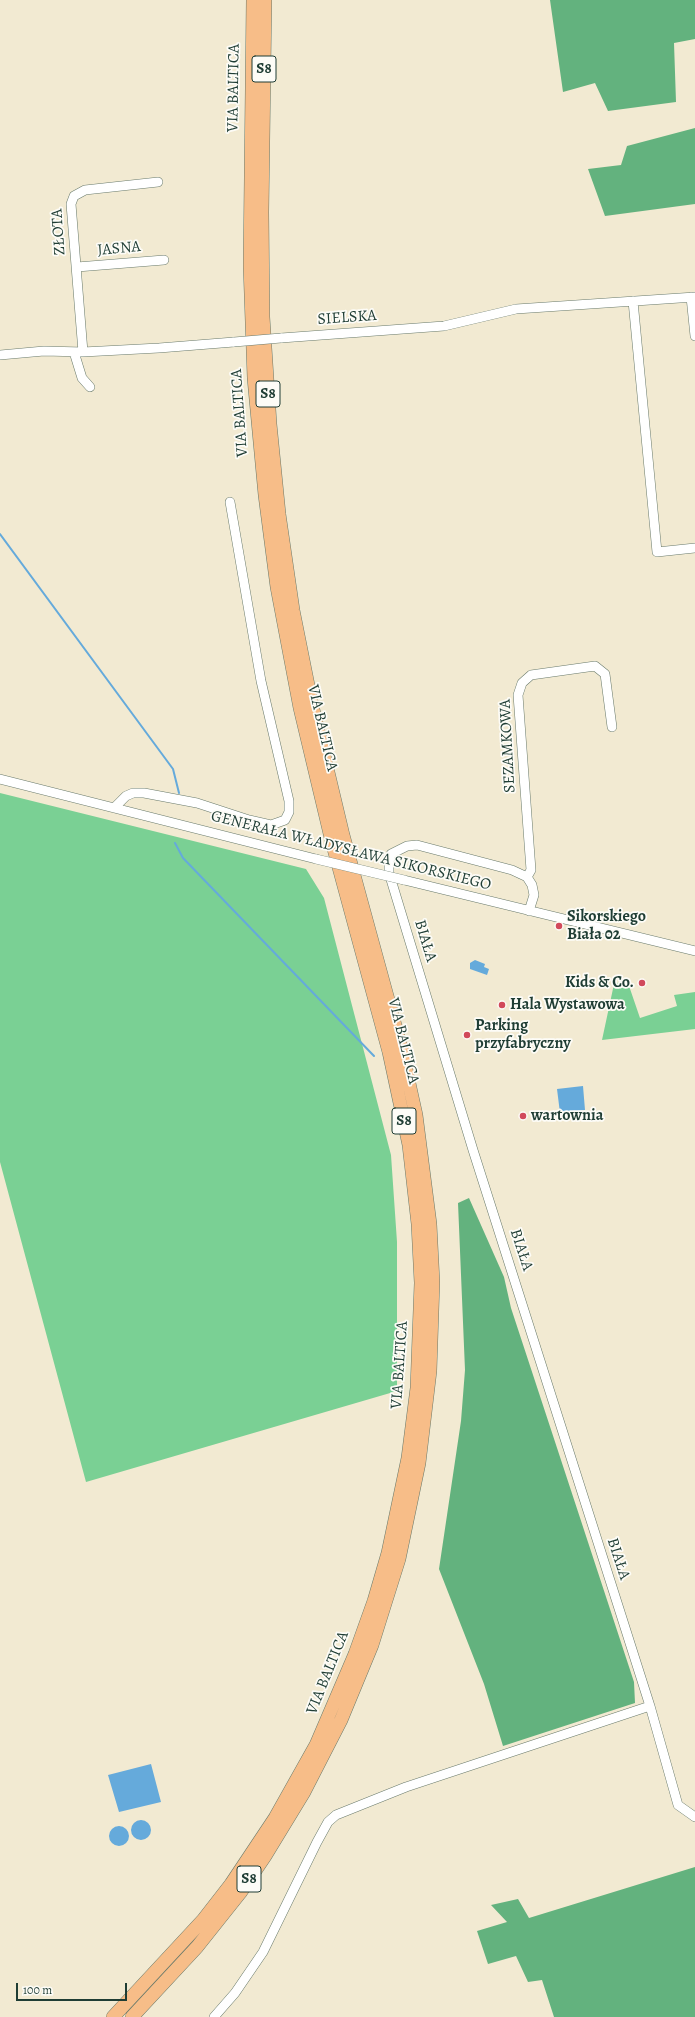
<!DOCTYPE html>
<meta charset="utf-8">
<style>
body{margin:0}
#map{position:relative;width:695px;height:2017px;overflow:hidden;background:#f2ead2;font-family:Alegreya,serif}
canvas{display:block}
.scale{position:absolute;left:16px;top:1983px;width:111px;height:18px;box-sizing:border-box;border:2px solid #1f3d34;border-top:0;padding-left:5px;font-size:12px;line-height:14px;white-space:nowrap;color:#1f3d34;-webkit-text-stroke:3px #fdfcf7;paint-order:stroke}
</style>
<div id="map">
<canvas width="695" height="2017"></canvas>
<div class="scale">100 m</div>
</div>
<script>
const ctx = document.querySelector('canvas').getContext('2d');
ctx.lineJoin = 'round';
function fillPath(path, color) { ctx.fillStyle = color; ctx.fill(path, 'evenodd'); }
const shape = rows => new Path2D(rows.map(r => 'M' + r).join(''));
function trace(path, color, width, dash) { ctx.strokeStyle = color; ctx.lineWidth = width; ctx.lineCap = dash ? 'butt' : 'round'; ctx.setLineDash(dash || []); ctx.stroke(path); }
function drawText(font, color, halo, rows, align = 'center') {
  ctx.font = font + ' Alegreya,serif'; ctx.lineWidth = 3.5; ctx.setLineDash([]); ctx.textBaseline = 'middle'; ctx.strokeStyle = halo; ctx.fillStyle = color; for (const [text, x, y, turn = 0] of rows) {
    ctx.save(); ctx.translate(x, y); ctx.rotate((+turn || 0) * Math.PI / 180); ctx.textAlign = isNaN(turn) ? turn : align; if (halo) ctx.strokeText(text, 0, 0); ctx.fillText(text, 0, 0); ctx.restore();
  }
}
fillPath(shape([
 [0,793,306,869,324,898,391,1155,397,1242,397,1391,86,1482,0,1162],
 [627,980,640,1018,677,1006,674,995,695,992,695,1029,602,1040,614,984]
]), '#7ad094');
fillPath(shape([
 [550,0,695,0,695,39,674,43,676,102,608,111,595,83,563,92],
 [695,128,695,204,605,216,588,169,621,165,627,146],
 [469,1198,504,1277,511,1308,634,1682,635,1703,503,1746,484,1684,439,1569,461,1421,465,1370,458,1203],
 [695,1867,695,2017,554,2017,542,1980,528,1982,516,1956,488,1964,477,1931,507,1922,491,1905,518,1899,529,1918]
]), '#63b27e');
fillPath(shape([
 [475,960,485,964,484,967,489,969,487,975,470,969,470,963],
 [583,1086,585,1110,560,1113,557,1089],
 [151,1764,161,1802,119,1812,108,1775],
 '131 1830a10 10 0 1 1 20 0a10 10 0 1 1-20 0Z',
 '109 1836a10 10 0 1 1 20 0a10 10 0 1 1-20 0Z'
]), '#65aadb');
trace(shape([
 [0,534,173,769,179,793],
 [175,843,183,858,374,1056]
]), '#65aadb', 2);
const minor = shape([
 [77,267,164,260],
 [691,297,695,336],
 [633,301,657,552,695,548],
 [281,338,444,326,516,309,695,297],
 [74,352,82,378,90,387],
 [83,352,71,204,74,196,85,190,158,182],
 [0,355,44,351,83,352,159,348,234,342],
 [0,779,316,859],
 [114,808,126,796,133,793,144,793,197,803,249,820,271,825,285,820,289,812,289,801,261,681,230,502],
 [527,877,531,870,518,695,522,683,531,675,595,666,605,674,612,727],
 [404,880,695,951],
 [529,911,534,895,532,885,527,877,512,870,417,845,407,846,391,854,389,862,389,873,473,1150,650,1706,678,1805,695,1817],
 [214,2017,235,1993,263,1952,317,1842,328,1822,336,1815,406,1787,650,1706]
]);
const highway = shape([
 [113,2017,203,1920,231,1884,275,1818,316,1745,355,1654,374,1601,388,1553,408,1458,417,1388,421,1283,418,1224,409,1145,389,1052,331,838,300,708,277,587,265,495,254,378,250,266,253,0],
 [132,2017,197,1947,240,1893,265,1856,304,1792,341,1720,372,1645,399,1559,419,1463,430,1371,433,1282,430,1224,416,1115,401,1047,343,835,312,705,293,610,279,514,270,424,263,317,262,212,265,0]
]);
trace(minor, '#697a6b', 10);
trace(highway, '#697a6b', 14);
trace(minor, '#fff', 9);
trace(highway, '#f7bd88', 13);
const minorBridge = shape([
 [234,342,281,338],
 [316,859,404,880]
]);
trace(minorBridge, '#697a6b', 10, []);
trace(minorBridge, '#fff', 9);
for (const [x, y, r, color] of [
 [559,926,4,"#d1495b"],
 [642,983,4,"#d1495b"],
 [502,1005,4,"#d1495b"],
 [467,1035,4,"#d1495b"],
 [523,1116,4,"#d1495b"]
]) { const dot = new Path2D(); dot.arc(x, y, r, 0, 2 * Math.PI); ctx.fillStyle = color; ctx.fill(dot); trace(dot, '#fdfcf7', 1.5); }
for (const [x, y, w] of [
 [264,69,24],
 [268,394,24],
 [404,1121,24],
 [249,1879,24]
]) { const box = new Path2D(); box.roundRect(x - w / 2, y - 13, w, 26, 3); ctx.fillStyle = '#fdfcf7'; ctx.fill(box); trace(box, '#1f3d34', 1); }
drawText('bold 15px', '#1f3d34', null, [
 ["S8",264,69],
 ["S8",268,394],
 ["S8",404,1121],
 ["S8",249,1879]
]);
drawText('16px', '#1f3d34', '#fdfcf7', [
 ["VIA BALTICA",234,88,-89],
 ["ZŁOTA",59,232,-94],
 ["JASNA",119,249,-5],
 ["SIELSKA",347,318,-4],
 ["VIA BALTICA",240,413,-94],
 ["VIA BALTICA",322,728,77],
 ["SEZAMKOWA",508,746,-93],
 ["GENERAŁA WŁADYSŁAWA SIKORSKIEGO",351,851,14],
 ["BIAŁA",425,941,73],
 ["VIA BALTICA",403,1041,76],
 ["BIAŁA",521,1250,72],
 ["VIA BALTICA",400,1365,-86],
 ["BIAŁA",618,1559,72],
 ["VIA BALTICA",328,1673,-68]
]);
drawText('bold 16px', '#1f3d34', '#fdfcf7', [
 ["Sikorskiego",567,917],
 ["Biała 02",567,935],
 ["Kids & Co.",634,983,"right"],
 ["Hala Wystawowa",510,1005],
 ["Parking",475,1026],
 ["przyfabryczny",475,1044],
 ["wartownia",531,1116]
], 'left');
</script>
